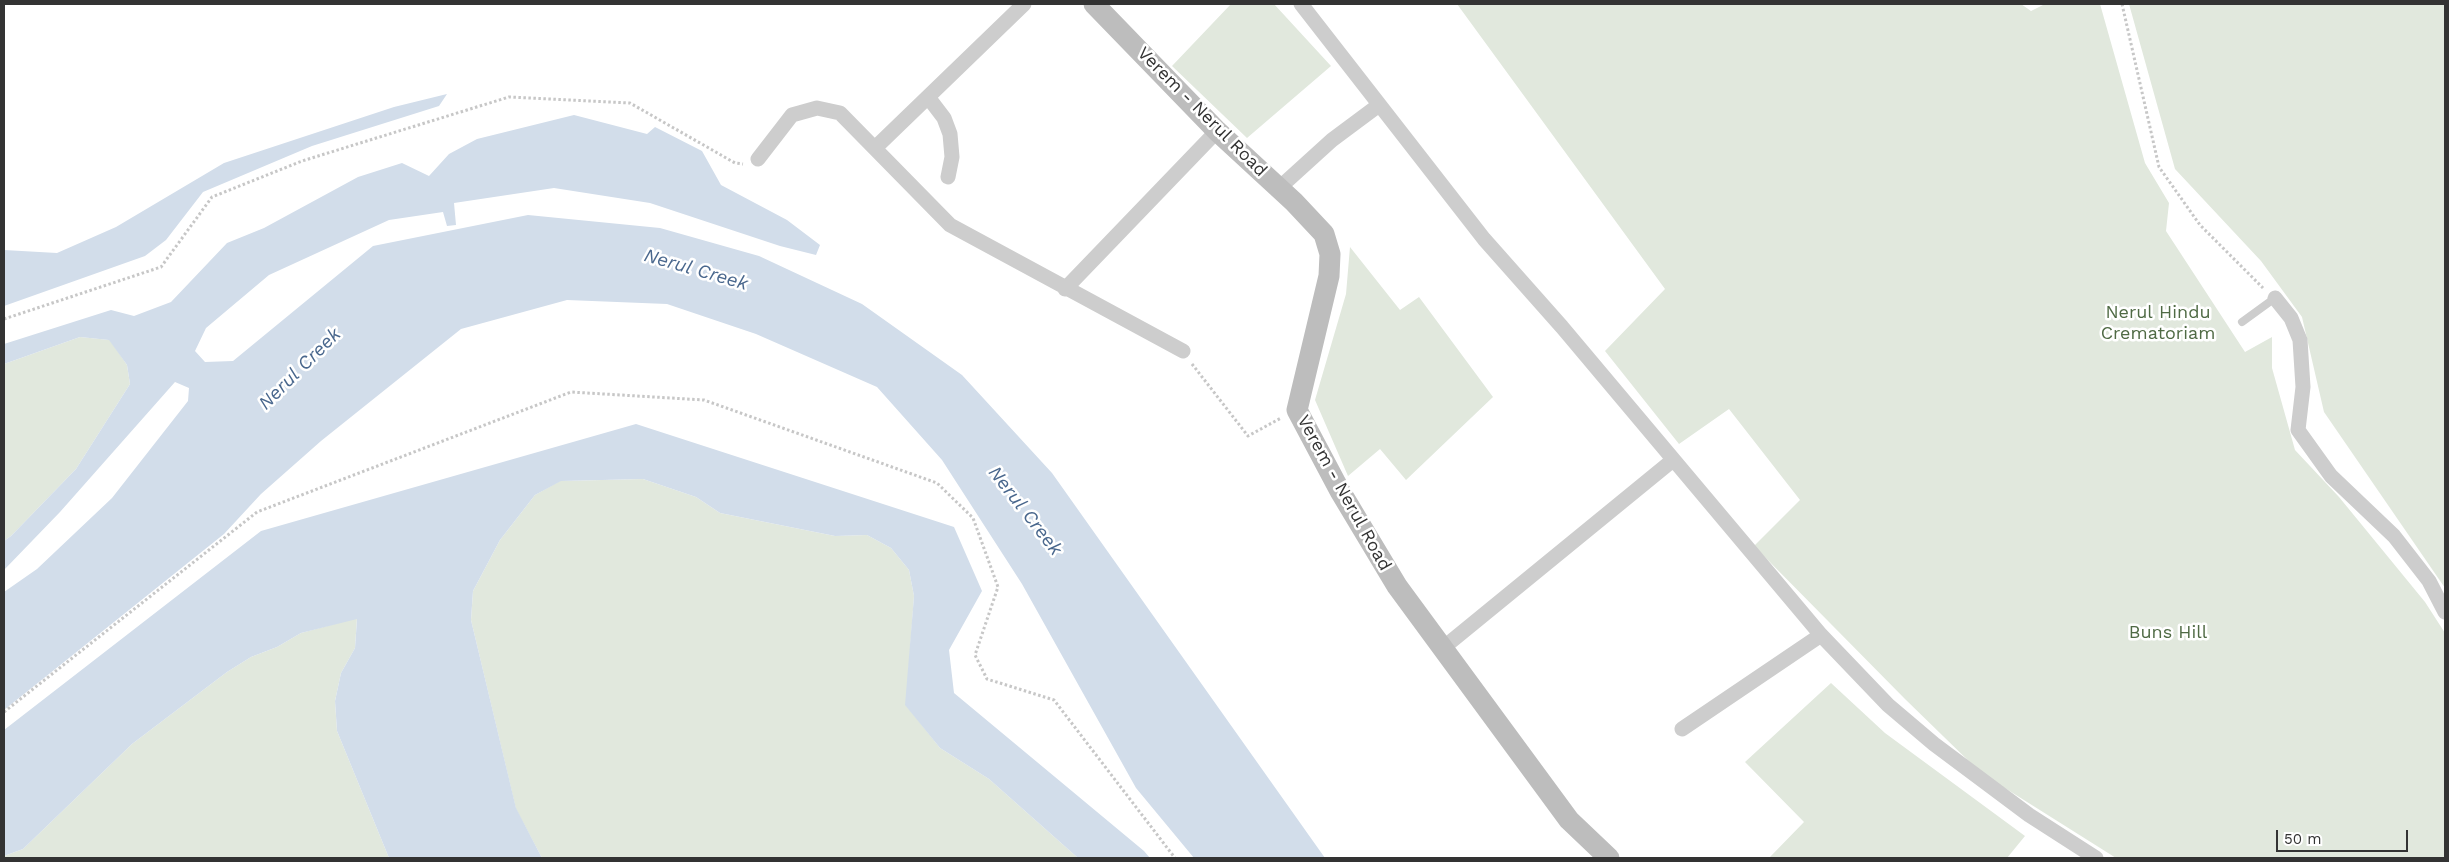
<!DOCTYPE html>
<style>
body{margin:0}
#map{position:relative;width:2449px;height:862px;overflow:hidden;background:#fff;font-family:"Work Sans",sans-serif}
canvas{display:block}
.frame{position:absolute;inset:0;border:5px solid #333;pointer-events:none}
.scale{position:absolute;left:2276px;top:830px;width:132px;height:22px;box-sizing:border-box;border:2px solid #333;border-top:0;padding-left:6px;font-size:15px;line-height:18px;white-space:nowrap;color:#333;-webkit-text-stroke:4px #fff;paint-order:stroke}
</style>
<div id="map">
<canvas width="2449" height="862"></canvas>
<div class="frame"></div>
<div class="scale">50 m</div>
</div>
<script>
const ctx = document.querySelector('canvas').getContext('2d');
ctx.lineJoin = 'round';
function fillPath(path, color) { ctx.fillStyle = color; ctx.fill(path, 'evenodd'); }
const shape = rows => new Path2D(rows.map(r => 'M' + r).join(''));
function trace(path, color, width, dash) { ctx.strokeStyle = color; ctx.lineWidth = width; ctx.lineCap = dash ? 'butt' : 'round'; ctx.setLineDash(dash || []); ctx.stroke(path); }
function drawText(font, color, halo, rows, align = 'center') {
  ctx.font = font + ' "Work Sans",sans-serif'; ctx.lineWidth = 5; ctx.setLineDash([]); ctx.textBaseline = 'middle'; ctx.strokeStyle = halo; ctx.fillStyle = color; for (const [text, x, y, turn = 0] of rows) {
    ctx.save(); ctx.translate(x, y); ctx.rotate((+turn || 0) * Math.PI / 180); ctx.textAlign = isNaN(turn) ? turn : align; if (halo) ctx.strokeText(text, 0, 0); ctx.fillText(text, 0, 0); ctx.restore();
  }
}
fillPath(shape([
 [1231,4,1274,4,1331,66,1247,138,1172,66],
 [1457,4,2021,4,2031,11,2045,4,2100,4,2145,163,2169,203,2166,231,2245,352,2272,337,2272,368,2295,450,2339,497,2425,602,2445,633,2445,858,2116,858,1981,773,1905,699,1754,546,1800,500,1729,409,1679,444,1605,351,1665,289],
 [2129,4,2445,4,2445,588,2324,412,2302,317,2261,261,2175,169],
 [1350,247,1400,310,1419,297,1493,397,1406,480,1380,449,1348,476,1315,400,1346,294],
 [80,337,110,340,127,365,130,384,76,469,11,536,4,541,4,364],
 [643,479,696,497,720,513,835,536,867,535,891,548,909,570,914,596,906,705,940,748,989,779,1078,858,542,858,516,809,471,620,473,591,500,540,535,495,560,481],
 [357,618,355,648,341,673,335,701,337,731,389,858,4,858,4,856,23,849,132,744,227,672,251,657,277,647,301,633],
 [1831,683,1885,733,2025,836,2007,858,1769,858,1804,822,1745,762]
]), '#e1e8dd');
fillPath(shape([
 [447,94,439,106,312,146,203,192,166,240,145,256,4,306,4,250,57,253,116,227,224,163,394,107],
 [574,115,647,134,655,127,702,151,721,185,787,220,820,245,816,255,780,246,650,203,554,188,454,203,456,225,447,226,443,212,389,220,269,275,206,328,195,351,205,362,233,361,373,246,528,215,660,228,759,256,862,304,962,375,1052,473,1325,858,1194,858,1136,788,1022,584,942,460,877,387,756,334,667,304,567,300,461,329,321,441,261,494,224,534,4,710,4,592,37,569,112,498,188,401,189,388,175,382,60,512,4,570,4,541,11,536,76,469,130,384,127,365,109,340,80,337,4,364,4,344,111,310,134,316,171,302,227,243,264,228,358,177,402,163,429,176,449,154,477,139],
 [636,424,954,527,982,591,949,650,954,693,1144,851,1150,858,1078,858,989,779,940,748,905,705,914,596,909,570,891,548,867,535,835,536,720,513,696,497,643,479,561,481,535,495,500,540,473,591,471,620,516,808,542,858,389,858,337,731,335,701,341,673,355,648,357,619,301,633,277,647,251,657,227,672,132,744,23,849,4,856,4,730,261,531]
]), '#d2ddea');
trace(shape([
 [2122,4,2159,167,2200,225,2263,288],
 [4,319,161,267,212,197,302,161,509,97,630,103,735,163,743,164],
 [1192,364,1248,436,1281,418],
 [4,712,257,512,571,392,704,400,937,483,973,518,998,587,975,655,987,679,1054,700,1175,858]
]), '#c7c7c7', 3, [2.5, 2.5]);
trace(shape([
 [2242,322,2275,298]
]), '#cdcdcd', 8);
trace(shape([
 [1301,4,1484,239,1562,327,1821,635,1888,705,1934,744,2029,815,2096,858],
 [928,97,944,118,950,134,952,157,948,177],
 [875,148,1024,4],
 [758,159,792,115,817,108,840,113,950,225,1183,351],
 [1278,189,1332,140,1379,105],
 [1065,289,1217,131],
 [2275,298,2291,318,2300,340,2303,387,2298,430,2331,476,2394,536,2429,581,2445,612],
 [1443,648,1673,460],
 [1682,729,1821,635]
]), '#cdcdcd', 15);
trace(shape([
 [1094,4,1217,131,1294,202,1324,234,1330,254,1329,276,1297,410,1340,491,1397,586,1569,820,1609,858]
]), '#bdbdbd', 21);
drawText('18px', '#333', '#fff', [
 ["Verem - Nerul Road",1202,112,45],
 ["Verem - Nerul Road",1344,493,61]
]);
drawText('18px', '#4f6a44', '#fff', [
 ["Nerul Hindu",2158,313],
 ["Crematoriam",2158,334],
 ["Buns Hill",2168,633]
]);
drawText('italic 19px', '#49678d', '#fff', [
 ["Nerul Creek",696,270,16],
 ["Nerul Creek",300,369,-45],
 ["Nerul Creek",1025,511,52]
]);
</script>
